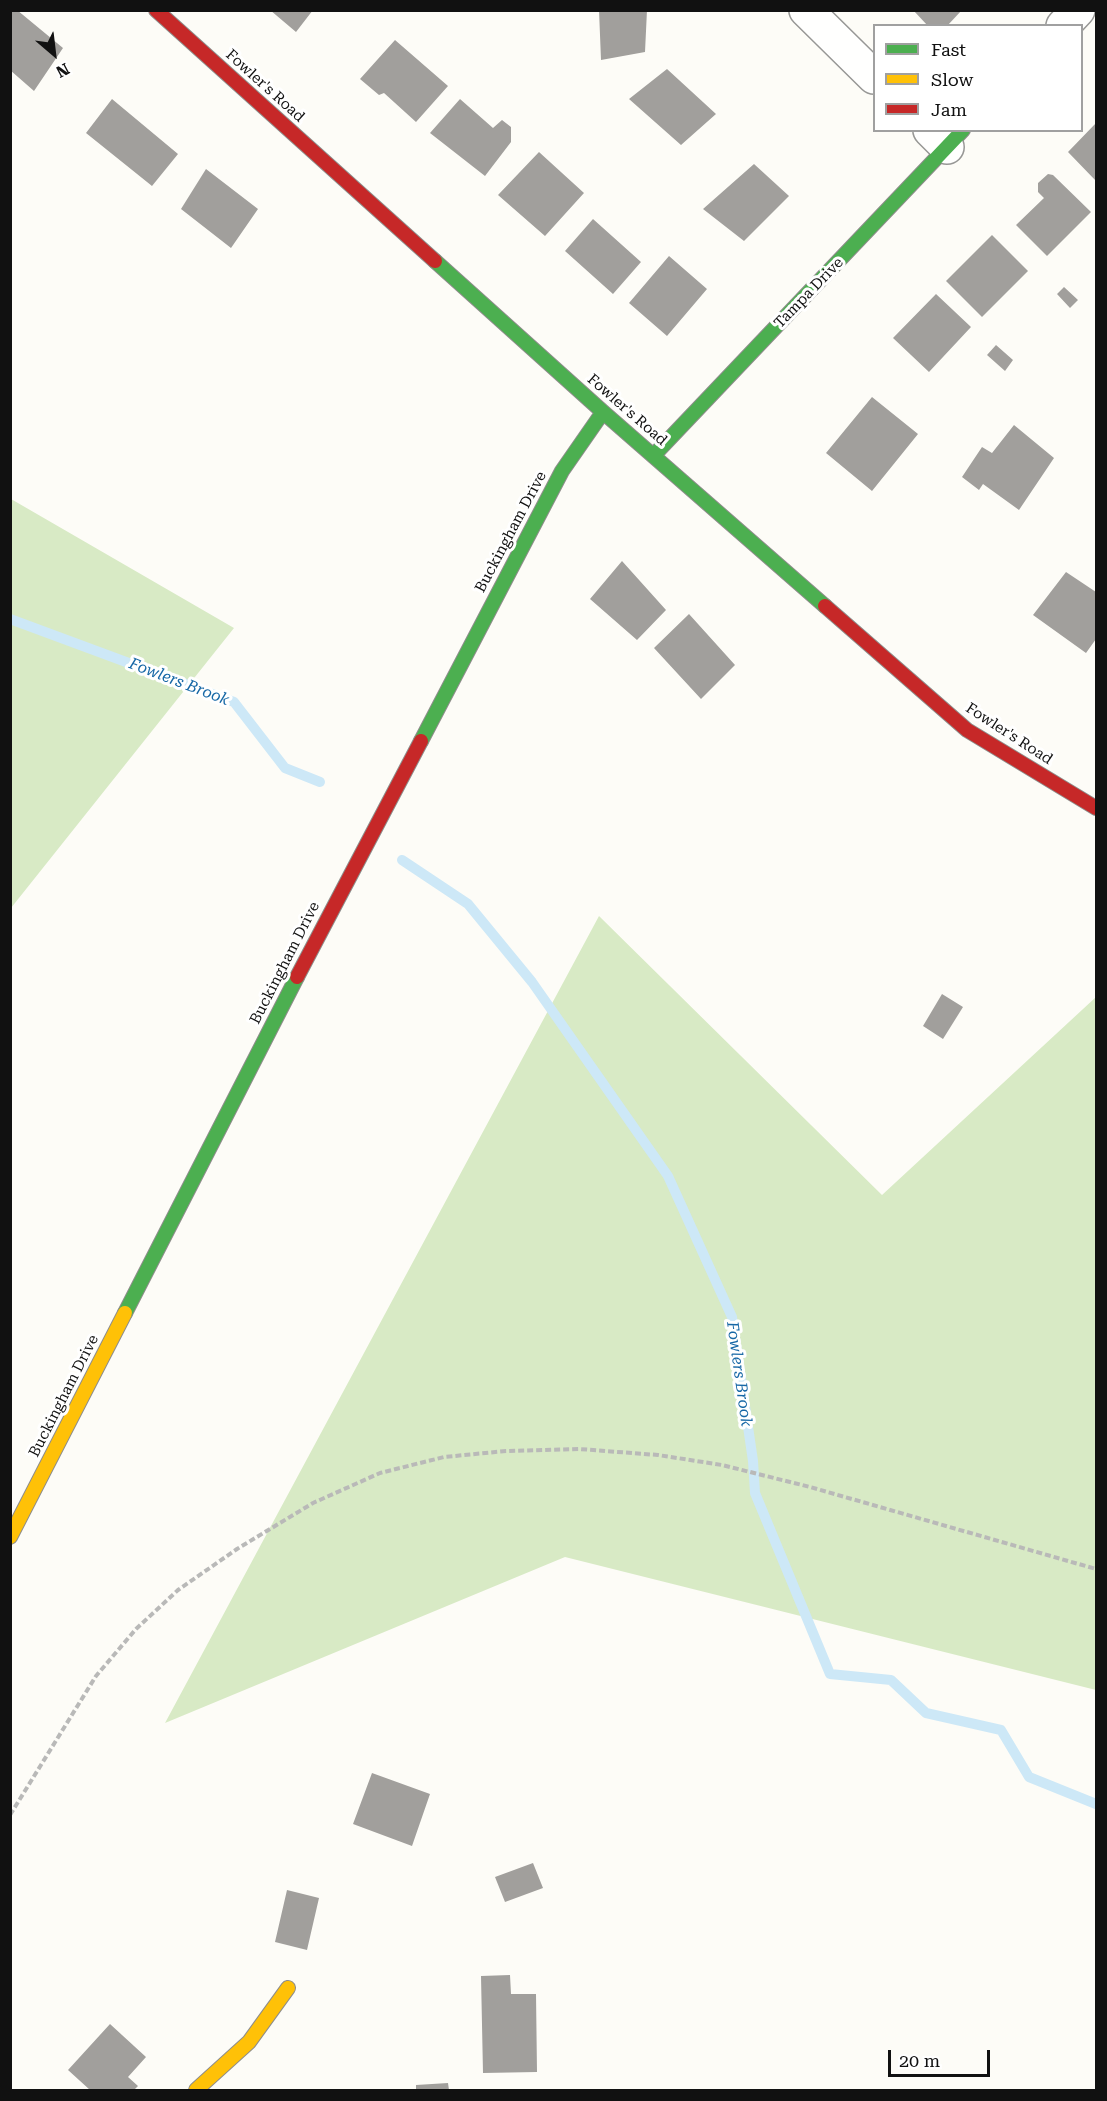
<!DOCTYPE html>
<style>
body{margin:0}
#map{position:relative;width:1107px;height:2101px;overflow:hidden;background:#fdfcf7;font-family:"Roboto Serif",serif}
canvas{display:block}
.frame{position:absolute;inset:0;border:12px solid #111;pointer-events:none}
.legend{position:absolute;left:873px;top:24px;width:210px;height:108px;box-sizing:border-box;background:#fff;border:2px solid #a0a0a0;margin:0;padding:8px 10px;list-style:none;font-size:18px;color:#111}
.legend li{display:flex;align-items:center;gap:12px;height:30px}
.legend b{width:30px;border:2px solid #a0a0a0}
.north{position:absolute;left:24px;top:24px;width:60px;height:60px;-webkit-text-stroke:4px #fff;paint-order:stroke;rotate:152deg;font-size:16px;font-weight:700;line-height:24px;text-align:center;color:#111}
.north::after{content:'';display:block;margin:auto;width:21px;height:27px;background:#111;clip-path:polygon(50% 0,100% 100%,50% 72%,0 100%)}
.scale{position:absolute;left:888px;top:2050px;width:102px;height:27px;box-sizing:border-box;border:3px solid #111;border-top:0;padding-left:8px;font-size:18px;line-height:21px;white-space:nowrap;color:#111;-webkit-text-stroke:4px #fff;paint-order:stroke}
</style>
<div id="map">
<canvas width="1107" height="2101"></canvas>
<div class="frame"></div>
<ul class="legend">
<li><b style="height:8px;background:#4caf50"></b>Fast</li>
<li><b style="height:8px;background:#ffc107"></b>Slow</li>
<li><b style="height:8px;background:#c62828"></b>Jam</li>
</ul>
<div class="north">N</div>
<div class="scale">20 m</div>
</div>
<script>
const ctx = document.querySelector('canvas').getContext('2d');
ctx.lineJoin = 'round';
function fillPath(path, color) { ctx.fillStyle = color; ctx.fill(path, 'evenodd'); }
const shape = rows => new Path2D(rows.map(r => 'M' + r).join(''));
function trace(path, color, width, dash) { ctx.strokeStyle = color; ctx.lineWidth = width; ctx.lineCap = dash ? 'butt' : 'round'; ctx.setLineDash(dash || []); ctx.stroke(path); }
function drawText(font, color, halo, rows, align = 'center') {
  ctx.font = font + ' "Roboto Serif",serif'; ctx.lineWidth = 6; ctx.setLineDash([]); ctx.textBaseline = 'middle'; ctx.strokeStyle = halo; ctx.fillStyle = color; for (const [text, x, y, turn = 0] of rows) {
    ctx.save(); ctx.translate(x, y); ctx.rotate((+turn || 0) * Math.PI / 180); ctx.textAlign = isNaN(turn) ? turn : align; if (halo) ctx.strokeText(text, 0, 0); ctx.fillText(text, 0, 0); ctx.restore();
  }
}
fillPath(shape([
 [11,499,234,628,11,908],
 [599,916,882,1195,1096,997,1096,1690,565,1557,165,1723]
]), '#d8eac5');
trace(shape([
 [10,619,234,702,285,768,320,782],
 [402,860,468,904,532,982,668,1176,732,1317,753,1461,755,1493,830,1674,891,1680,926,1713,1001,1730,1029,1777,1096,1804]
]), '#cde8f7', 10);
fillPath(shape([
 [10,10,17,10,63,48,34,91,10,70],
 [270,10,313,10,296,32],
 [599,10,647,10,645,52,601,60],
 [913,10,962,10,947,26,928,26],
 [395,40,448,86,416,122,384,93,379,95,360,79],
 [667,69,716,114,681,145,629,99],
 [112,99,178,154,152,186,86,133],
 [460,99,493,128,502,120,511,127,511,142,485,176,430,133],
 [1096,123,1096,181,1068,152],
 [539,152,584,193,545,236,498,195],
 [754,164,789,196,744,241,703,209],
 [206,169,258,209,231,248,181,209],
 [1048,174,1053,175,1091,212,1047,256,1016,225,1044,198,1038,192,1038,183],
 [593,219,641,262,613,294,565,251],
 [992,235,1028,271,982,317,946,281],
 [669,256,707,289,667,336,629,303],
 [1064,287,1078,300,1070,308,1057,294],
 [936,294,971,327,929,372,893,338],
 [996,345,1013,360,1005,371,987,355],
 [872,397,918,434,872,491,826,453],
 [1014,425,1054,458,1019,510,983,484,979,490,962,477,982,447,992,453],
 [622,561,666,610,637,640,590,599],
 [1066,572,1096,592,1096,639,1086,653,1033,615],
 [689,614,735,665,701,699,654,648],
 [942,994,963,1007,943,1039,923,1026],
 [372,1773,430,1794,412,1846,353,1824],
 [533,1863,543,1888,505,1902,495,1877],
 [287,1890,319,1898,307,1950,275,1942],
 [510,1975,511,1994,536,1994,537,2072,483,2073,481,1976],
 [110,2024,146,2057,128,2077,138,2086,134,2090,90,2090,68,2070],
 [448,2083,449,2090,416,2090,416,2085]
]), '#a19f9c');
const street = shape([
 [806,10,874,77],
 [1063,26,1078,10],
 [930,130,947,147]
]);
const fast = shape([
 [435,261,603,412,825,606],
 [654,455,963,130],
 [421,741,562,471,603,412],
 [125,1313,297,977]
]);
const slow = shape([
 [10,1537,125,1313],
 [196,2090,249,2042,288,1988]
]);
const jam = shape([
 [156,10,435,261],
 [825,606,967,730,1096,808],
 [297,977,421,741]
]);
trace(street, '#979795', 36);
trace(fast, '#8e8d8b', 16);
trace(slow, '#8e8d8b', 16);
trace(jam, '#8e8d8b', 16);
trace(shape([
 [10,1815,96,1676,136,1629,178,1590,237,1549,313,1503,380,1473,444,1457,506,1451,579,1449,658,1455,722,1465,810,1487,1096,1569]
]), '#b9b9b8', 4, [6, 3]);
trace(street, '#fffffe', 33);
trace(fast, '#4caf50', 14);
trace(slow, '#ffc107', 14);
trace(jam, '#c62828', 14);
drawText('15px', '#111', '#fff', [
 ["Fowler's Road",265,86,42],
 ["Tampa Drive",809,293,-46],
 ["Fowler's Road",627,410,41],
 ["Buckingham Drive",511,532,-62],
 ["Fowler's Road",1009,734,33],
 ["Buckingham Drive",285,963,-63],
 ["Buckingham Drive",64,1396,-63]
]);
drawText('italic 16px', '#1768a6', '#fff', [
 ["Fowlers Brook",179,682,21],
 ["Fowlers Brook",739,1374,82]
]);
</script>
